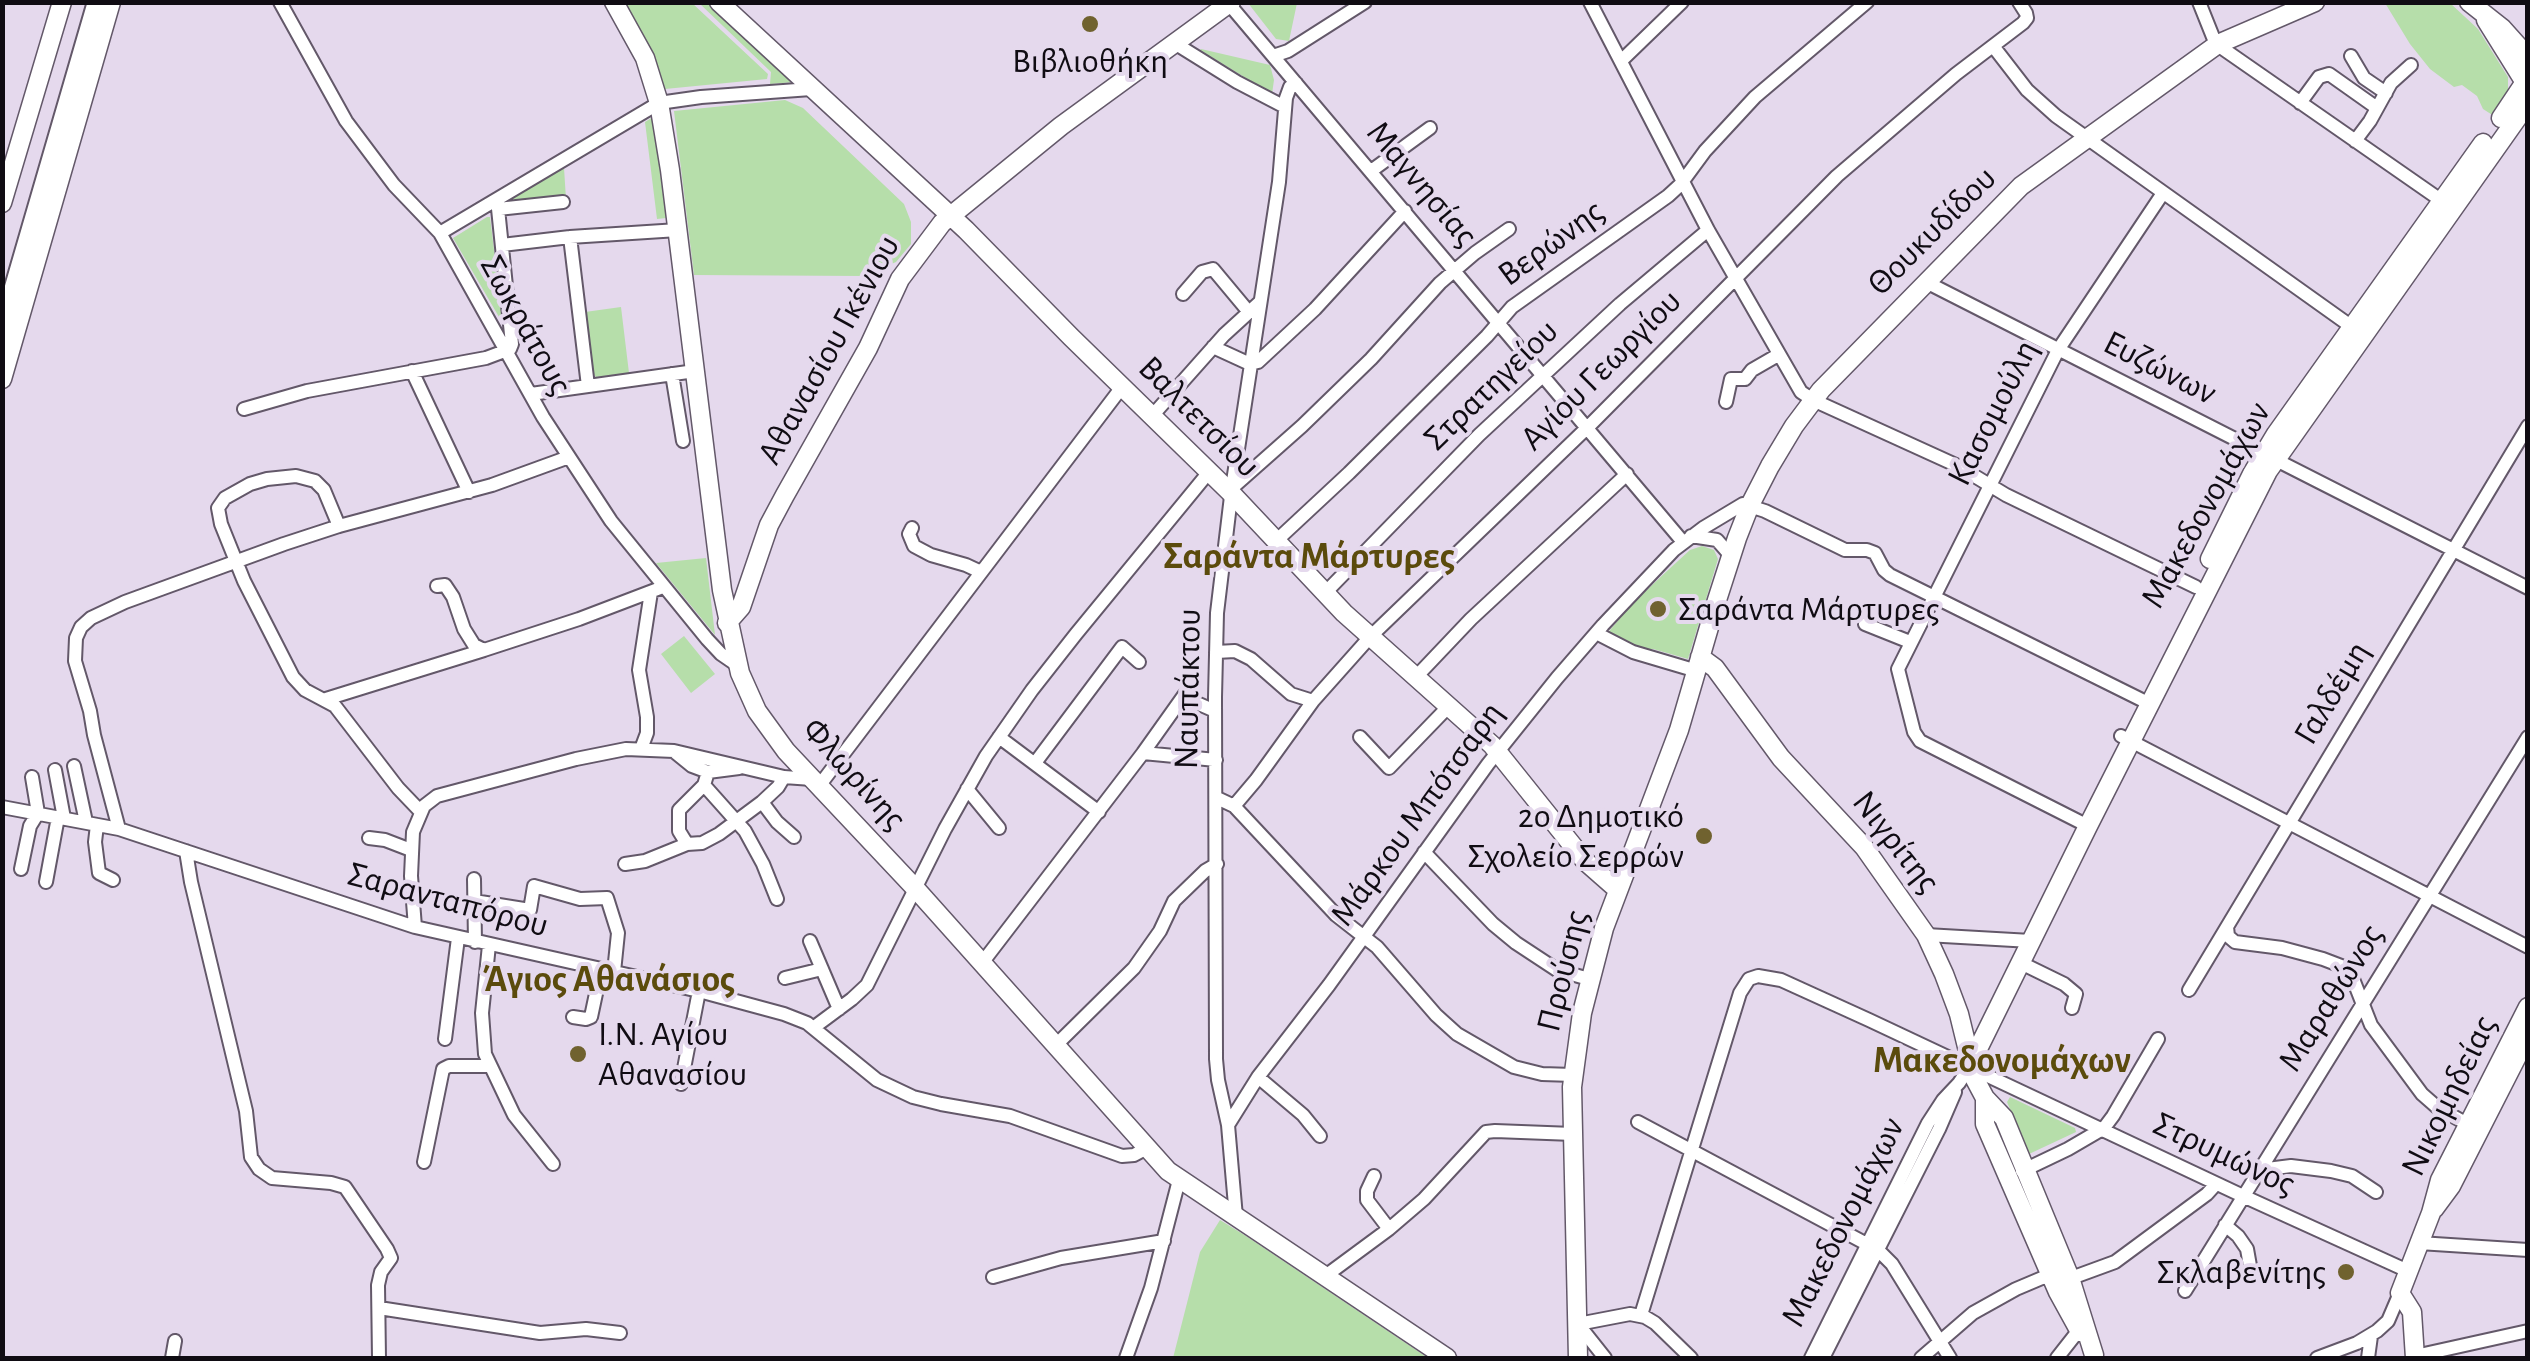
<!DOCTYPE html>
<meta charset="utf-8">
<style>
body{margin:0}
#map{position:relative;width:2530px;height:1361px;overflow:hidden;background:#e5d9ed;font-family:"Alegreya Sans",sans-serif}
canvas{display:block}
.frame{position:absolute;inset:0;border:5px solid #100c13;pointer-events:none}
</style>
<div id="map">
<canvas width="2530" height="1361"></canvas>
<div class="frame"></div>
</div>
<script>
const ctx = document.querySelector('canvas').getContext('2d');
ctx.lineJoin = 'round';
function fillPath(path, color) { ctx.fillStyle = color; ctx.fill(path, 'evenodd'); }
const shape = rows => new Path2D(rows.map(r => 'M' + r).join(''));
function trace(path, color, width, dash) { ctx.strokeStyle = color; ctx.lineWidth = width; ctx.lineCap = dash ? 'butt' : 'round'; ctx.setLineDash(dash || []); ctx.stroke(path); }
function drawText(font, color, halo, rows, align = 'center') {
  ctx.font = font + ' "Alegreya Sans",sans-serif'; ctx.lineWidth = 8; ctx.setLineDash([]); ctx.textBaseline = 'middle'; ctx.strokeStyle = halo; ctx.fillStyle = color; for (const [text, x, y, turn = 0] of rows) {
    ctx.save(); ctx.translate(x, y); ctx.rotate((+turn || 0) * Math.PI / 180); ctx.textAlign = isNaN(turn) ? turn : align; if (halo) ctx.strokeText(text, 0, 0); ctx.fillText(text, 0, 0); ctx.restore();
  }
}
fillPath(shape([
 [623,3,692,3,768,74,767,79,665,89,650,51],
 [699,3,712,3,795,82,770,84,771,72],
 [1248,3,1297,3,1289,41,1276,39],
 [2385,3,2450,3,2478,29,2508,77,2508,93,2494,116,2483,109,2477,96,2462,85,2454,87,2430,69,2410,44],
 [1201,49,1270,65,1274,80,1272,94,1200,50],
 [785,100,803,108,904,204,911,222,911,244,896,262,864,276,694,275,674,111],
 [653,117,666,218,657,219,645,122],
 [564,168,566,199,502,204],
 [487,217,490,217,502,315,499,317,453,238],
 [621,307,629,373,596,377,592,373,585,312],
 [1702,546,1714,550,1718,559,1688,659,1653,649,1639,649,1605,636,1632,604,1667,571,1690,550],
 [706,558,715,635,656,563],
 [684,636,715,674,691,693,661,654],
 [2010,1097,2075,1128,2076,1132,2029,1154,2007,1102],
 [1220,1220,1246,1236,1428,1358,1173,1358,1200,1252]
]), '#b6deaa');
const street = shape([
 [280,2,346,121,394,185,440,233,543,417,611,521,707,639,721,654,737,665],
 [1590,2,1708,230,1801,392,1813,400,1958,466,2006,495,2196,587],
 [2199,2,2213,37,2222,48,2442,201],
 [1229,4,1683,542],
 [1176,44,1237,82,1285,107],
 [1993,46,2027,90,2056,116,2352,327],
 [1273,56,1288,51,1365,2],
 [2351,56,2364,78,2386,93],
 [1621,61,1682,2],
 [2300,103,2319,77,2329,74,2377,108],
 [2355,141,2370,121,2391,83,2411,65],
 [1371,171,1430,128],
 [498,209,563,202],
 [440,233,659,103,701,97,811,89],
 [570,237,588,386],
 [502,245,570,237,678,230],
 [1926,282,2528,588],
 [1183,294,1202,272,1213,269,1248,311],
 [1213,347,1250,364,1258,362,1315,309,1405,211],
 [412,371,469,492],
 [672,374,683,441],
 [531,394,695,371],
 [1726,402,1731,379,1745,379,1752,370,1778,355],
 [244,409,307,391,486,358,510,349,512,344,497,199],
 [1152,416,1224,335,1259,303],
 [1232,488,1302,426,1371,359,1440,283,1475,253,1509,229],
 [339,526,324,490,315,481,296,476,267,479,250,484,225,498,218,508,221,524,244,581,293,677,305,690,335,706,398,788,420,811],
 [912,528,909,534,914,546,931,555,966,565,981,572],
 [1691,536,1717,540,1731,556],
 [1276,541,1349,473,1487,336,1512,307,1668,196,1680,185,1705,151,1755,97,1867,2],
 [437,586,445,585,453,597,464,629,474,645,484,650,579,619,663,587],
 [1325,593,1479,435,1620,304,1708,230],
 [1865,624,1910,642],
 [1596,633,1633,652,1697,671],
 [1216,652,1235,651,1251,659,1291,694,1313,701],
 [1415,678,1471,619,1627,474],
 [1183,697,1215,711],
 [326,699,484,650],
 [2121,736,2528,947],
 [999,737,1099,812],
 [1360,737,1389,768,1449,706],
 [641,749,647,733,647,717,639,670,651,592],
 [676,753,692,766,708,772,739,768],
 [1143,753,1216,760],
 [1035,763,1122,647,1139,662],
 [74,766,86,822],
 [55,770,64,818],
 [708,772,704,785,679,810,679,831,687,844,702,843,719,834,762,802,778,787,784,777],
 [704,785,745,831,763,864,777,899],
 [819,786,1122,387],
 [967,789,999,828],
 [1217,798,1234,806,1336,915,1377,947,1436,1015,1457,1034,1514,1067,1542,1074,1573,1075],
 [762,802,777,822,794,837],
 [1234,806,1256,780,1313,701,1370,637,1591,424,1837,176,1956,74,2023,23,2027,18,2026,13,2019,2],
 [2,807,119,829,415,927,699,991,784,1014,807,1023,877,1080,913,1097,941,1104,1010,1116,1122,1156,1134,1155,1147,1148],
 [97,825,95,842,99,873,113,880],
 [2088,826,1920,741,1914,732,1898,669,2058,350,2163,193],
 [119,829,94,735,90,711,75,661,76,638,81,627,91,618,125,602,284,544,339,526,492,485,569,457],
 [369,838,385,840,411,850],
 [186,851,191,882,246,1111,251,1157,259,1169,272,1178,331,1183,345,1187,387,1249,391,1258,381,1272,378,1285,379,1358],
 [1424,852,1493,924,1516,943,1557,970,1589,979],
 [625,864,645,861,687,844],
 [21,869,30,826,38,813,32,777],
 [474,879,475,942],
 [46,882,58,817],
 [474,901,530,910,534,886,580,899,607,898,618,933,614,972],
 [415,927,411,876,413,832,424,806,437,796,576,759,626,749,674,751,784,777,812,779],
 [2227,927,2228,936,2235,942,2282,948,2323,959,2344,967,2351,974,2371,1025,2422,1094,2438,1108,2473,1127],
 [1926,935,2031,941],
 [810,941,839,1009],
 [489,945,482,1013,485,1054,514,1115,553,1164],
 [982,963,1143,753,1185,694],
 [2021,963,2064,984,2076,994,2072,1008],
 [785,978,822,969],
 [2189,990,2528,426],
 [573,1017,586,1019,591,1017,601,970],
 [813,1028,852,999,867,985,945,829,986,756,1032,690,1076,634,1209,472],
 [445,1039,458,938],
 [1056,1045,1134,968,1160,931,1174,901,1205,871,1217,864],
 [1258,1077,1303,1115,1320,1136],
 [681,1084,699,991],
 [1638,1122,1878,1250,1892,1264,1950,1358],
 [1228,1125,1258,1077,1329,985,1488,764,1557,678,1603,625,1674,550,1703,528,1743,504,1765,511,1845,550,1867,550,1875,553,1884,570,1890,575,2150,704],
 [424,1162,443,1069,449,1066,490,1066],
 [2259,1170,2291,1166,2331,1171,2352,1176,2376,1192],
 [2022,1171,2068,1149,2104,1128,2113,1116,2158,1039],
 [1374,1176,1367,1191,1367,1200,1389,1229],
 [1236,1217,1228,1125,1218,1080,1216,1059,1215,697,1217,613,1232,488,1279,182,1286,98,1290,87,1296,83],
 [2225,1225,2238,1236,2247,1249,2252,1277],
 [2419,1243,2528,1250],
 [993,1277,1061,1258,1164,1241],
 [1324,1277,1389,1229,1424,1199,1486,1132,1495,1131,1573,1134],
 [2185,1291,2528,737],
 [379,1308,540,1333,586,1329,620,1333],
 [1641,1315,1740,993,1749,979,1758,976,1781,980,1869,1020,2243,1196,2408,1271],
 [2415,1356,2528,1331],
 [172,1358,175,1341],
 [1126,1358,1151,1288,1179,1180],
 [1605,1358,1578,1324,1630,1314,1645,1317,1655,1323,1691,1358],
 [1811,1358,1928,1123,1943,1100,1959,1083,1969,1068],
 [1823,1358,1939,1129,1955,1092],
 [1921,1358,1973,1313,2016,1289,2042,1278,2074,1277,2115,1262,2207,1194,2216,1184],
 [2057,1358,2079,1330],
 [2317,1358,2357,1343,2377,1331,2388,1321,2400,1293],
 [2368,1358,2371,1336]
]);
const secondary = shape([
 [614,2,645,58,659,103,670,170,722,590,740,673,757,711,786,751,915,888,1168,1171,1447,1358],
 [719,2,966,230,1071,337,1231,493,1344,613,1492,745,1585,861,1618,890],
 [2469,2,2502,28,2528,57],
 [2486,20,2524,81],
 [2501,118,2523,85],
 [2,203,62,2],
 [2,379,111,2],
 [2210,559,2252,474,2276,434,2483,143],
 [727,623,741,607,769,525,785,495,868,348,900,279,942,223,1061,126,1231,2],
 [1700,657,1715,668,1781,758,1864,847,1926,935,1944,974,1959,1014,1970,1059,1969,1068,1985,1098,2004,1118,2070,1278,2094,1355],
 [1971,1063,2088,826,2268,471,2528,103],
 [1985,1098,1985,1124,2058,1292,2080,1332],
 [2434,1209,2451,1186,2528,1035],
 [1578,1358,1572,1087,1582,1013,1604,928,1679,730,1717,600,1737,538,1750,505,1770,466,1794,426,1821,390,2021,186,2218,44,2315,2],
 [2415,1358,2412,1312,2400,1293,2431,1213,2440,1180,2528,1007]
]);
const primary = shape([
 [2,332,98,2]
]);
trace(street, '#635869', 16);
trace(secondary, '#635869', 21);
trace(primary, '#635869', 24);
trace(street, '#fff', 12);
trace(secondary, '#fff', 18);
trace(primary, '#fff', 20);
for (const [x, y, r, color] of [
 [1090,24,10,"#70622f"],
 [1658,609,10,"#70622f"],
 [1704,836,10,"#70622f"],
 [578,1054,10,"#70622f"],
 [2346,1272,10,"#70622f"]
]) { const dot = new Path2D(); dot.arc(x, y, r, 0, 2 * Math.PI); ctx.fillStyle = color; ctx.fill(dot); trace(dot, '#e5d9ed', 4); }
drawText('35px', '#100c13', '#e5d9ed', [
 ["Βιβλιοθήκη",1090,61,"center"],
 ["Σαράντα Μάρτυρες",1678,609],
 ["2ο Δημοτικό",1684,816,"right"],
 ["Σχολείο Σερρών",1684,856,"right"],
 ["Ι.Ν. Αγίου",598,1034],
 ["Αθανασίου",598,1074],
 ["Σκλαβενίτης",2326,1272,"right"]
], 'left');
drawText('35px', '#100c13', '#e5d9ed', [
 ["Μαγνησίας",1422,184,50],
 ["Θουκυδίδου",1932,231,-45],
 ["Βερώνης",1551,243,-36],
 ["Σωκράτους",526,325,61],
 ["Αθανασίου Γκένιου",829,350,-61],
 ["Ευζώνων",2160,368,27],
 ["Αγίου Γεωργίου",1601,370,-45],
 ["Στρατηγείου",1491,385,-44],
 ["Κασομούλη",1993,413,-63],
 ["Βαλτετσίου",1199,417,45],
 ["Μακεδονομάχων",2206,505,-61],
 ["Ναυπάκτου",1188,689,-89],
 ["Γαλδέμη",2332,693,-59],
 ["Φλωρίνης",854,774,48],
 ["Μάρκου Μπότσαρη",1417,814,-54],
 ["Νιγρίτης",1896,842,52],
 ["Σαρανταπόρου",448,900,15],
 ["Προύσης",1563,971,-76],
 ["Μαραθώνος",2331,998,-58],
 ["Νικομηδείας",2449,1096,-64],
 ["Στρυμώνος",2224,1154,25],
 ["Μακεδονομάχων",1843,1222,-63]
]);
drawText('bold 38px', '#5b4b0c', '#e5d9ed', [
 ["Σαράντα Μάρτυρες",1309,557],
 ["Άγιος Αθανάσιος",609,980],
 ["Μακεδονομάχων",2002,1061]
]);
</script>
